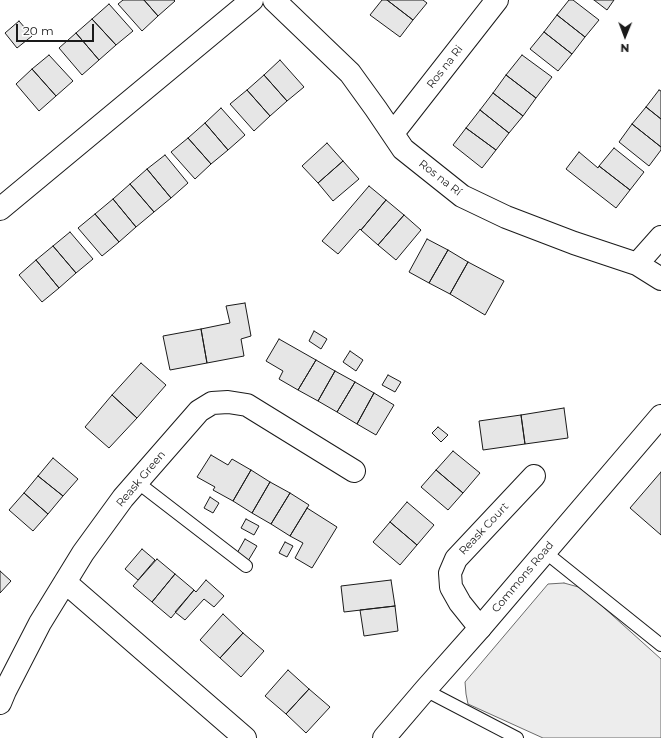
<!DOCTYPE html>
<meta charset="utf-8">
<style>
body{margin:0}
#map{position:relative;width:661px;height:738px;overflow:hidden;background:#fff;font-family:Montserrat,sans-serif}
canvas{display:block}
.north{position:absolute;left:605px;top:16px;width:40px;height:40px;-webkit-text-stroke:3px #fff;paint-order:stroke;rotate:181deg;font-size:11px;font-weight:700;line-height:16px;text-align:center;color:#1a1a1a}
.north::after{content:'';display:block;margin:auto;width:14px;height:18px;background:#1a1a1a;clip-path:polygon(50% 0,100% 100%,50% 72%,0 100%)}
.scale{position:absolute;left:16px;top:24px;width:78px;height:18px;box-sizing:border-box;border:2px solid #1a1a1a;border-top:0;padding-left:5px;font-size:12px;line-height:14px;white-space:nowrap;color:#1a1a1a;-webkit-text-stroke:3px #fff;paint-order:stroke}
</style>
<div id="map">
<canvas width="661" height="738"></canvas>
<div class="north">N</div>
<div class="scale">20 m</div>
</div>
<script>
const ctx = document.querySelector('canvas').getContext('2d');
ctx.lineJoin = 'round';
function fillPath(path, color) { ctx.fillStyle = color; ctx.fill(path, 'evenodd'); }
const shape = rows => new Path2D(rows.map(r => 'M' + r).join(''));
function trace(path, color, width, dash) { ctx.strokeStyle = color; ctx.lineWidth = width; ctx.lineCap = dash ? 'butt' : 'round'; ctx.setLineDash(dash || []); ctx.stroke(path); }
function drawText(font, color, halo, rows, align = 'center') {
  ctx.font = font + ' Montserrat,sans-serif'; ctx.lineWidth = 3; ctx.setLineDash([]); ctx.textBaseline = 'middle'; ctx.strokeStyle = halo; ctx.fillStyle = color; for (const [text, x, y, turn = 0] of rows) {
    ctx.save(); ctx.translate(x, y); ctx.rotate((+turn || 0) * Math.PI / 180); ctx.textAlign = isNaN(turn) ? turn : align; if (halo) ctx.strokeText(text, 0, 0); ctx.fillText(text, 0, 0); ctx.restore();
  }
}
const green = shape([
 [564,583,582,588,661,659,661,738,543,738,468,704,466,694,465,682,548,584,564,583]
]);
fillPath(green, '#ededed');
trace(green, '#6a6a6a', 1);
const building = shape([
 [123,0,144,0,158,16,142,31,118,4,123,0],
 [144,0,174,0,175,1,158,16,144,0],
 [382,0,387,0,413,20,400,37,370,15,382,0],
 [387,0,423,0,427,3,413,20,387,0],
 [569,0,573,0,599,20,585,37,557,15,569,0],
 [594,0,614,0,607,10,594,0],
 [109,4,133,31,116,45,92,19,109,4],
 [557,15,585,37,572,54,544,32,557,15],
 [92,19,116,45,99,60,76,33,92,19],
 [19,21,32,36,17,48,5,33,19,21],
 [544,32,572,54,558,71,530,49,544,32],
 [76,33,99,60,82,75,59,48,76,33],
 [49,55,73,81,56,96,32,69,49,55],
 [522,55,552,77,536,98,506,75,522,55],
 [280,60,304,87,287,101,264,75,280,60],
 [32,69,56,96,39,111,16,84,32,69],
 [264,75,287,101,270,116,247,90,264,75],
 [506,75,536,98,523,116,493,93,506,75],
 [247,90,270,116,254,131,230,104,247,90],
 [659,90,661,91,661,119,646,107,659,90],
 [493,93,523,116,509,133,480,110,493,93],
 [646,107,661,119,661,147,632,124,646,107],
 [221,108,245,135,228,150,205,123,221,108],
 [480,110,509,133,496,150,466,128,480,110],
 [205,123,228,150,211,164,188,138,205,123],
 [632,124,661,147,661,150,649,166,619,142,632,124],
 [466,128,496,150,482,168,453,145,466,128],
 [188,138,211,164,195,179,171,152,188,138],
 [327,143,343,161,318,183,302,166,327,143],
 [614,148,644,172,630,190,599,166,614,148],
 [579,152,598,168,599,166,630,190,616,208,566,169,579,152],
 [165,155,188,183,171,198,147,169,165,155],
 [343,161,359,179,333,201,318,183,343,161],
 [147,169,171,198,154,212,130,184,147,169],
 [130,184,154,212,136,227,113,199,130,184],
 [369,186,386,200,361,230,360,229,338,254,322,241,369,186],
 [113,199,136,227,119,242,95,214,113,199],
 [386,200,404,215,378,245,361,230,386,200],
 [95,214,119,242,102,256,78,228,95,214],
 [404,215,421,230,396,260,378,245,404,215],
 [70,232,93,259,76,273,53,246,70,232],
 [427,239,448,250,429,283,409,272,427,239],
 [53,246,76,273,59,288,36,260,53,246],
 [448,250,468,262,450,294,429,283,448,250],
 [36,260,59,288,42,302,19,275,36,260],
 [468,262,504,281,485,315,450,294,468,262],
 [245,303,251,336,241,339,244,356,207,363,201,329,230,323,226,306,245,303],
 [201,329,207,363,170,370,163,336,201,329],
 [314,331,327,339,321,349,309,341,314,331],
 [279,339,316,360,298,390,279,379,283,371,266,361,279,339],
 [350,351,363,360,356,371,343,362,350,351],
 [316,360,335,371,318,401,298,390,316,360],
 [141,363,166,385,137,418,112,395,141,363],
 [335,371,355,382,337,412,318,401,335,371],
 [388,375,401,382,395,392,382,385,388,375],
 [355,382,374,393,357,424,337,412,355,382],
 [374,393,394,405,376,435,357,424,374,393],
 [112,395,137,418,109,448,85,427,112,395],
 [564,408,568,438,525,444,521,415,564,408],
 [521,415,525,444,483,450,479,421,521,415],
 [438,427,448,435,441,442,432,433,438,427],
 [453,451,480,473,463,493,436,470,453,451],
 [211,455,228,465,232,459,251,470,233,501,213,490,215,487,197,477,211,455],
 [53,458,78,479,63,496,38,476,53,458],
 [251,470,270,482,252,513,233,501,251,470],
 [436,470,463,493,448,510,421,487,436,470],
 [661,472,661,535,630,508,661,472],
 [38,476,63,496,48,514,24,493,38,476],
 [270,482,290,493,271,524,252,513,270,482],
 [24,493,48,514,33,531,9,510,24,493],
 [290,493,309,505,290,536,271,524,290,493],
 [210,497,219,503,213,513,204,508,210,497],
 [407,502,434,525,417,545,390,522,407,502],
 [307,508,337,527,312,568,295,558,303,543,290,536,307,508],
 [246,519,259,526,254,535,241,528,246,519],
 [390,522,417,545,400,565,373,542,390,522],
 [245,539,257,546,248,561,236,555,245,539],
 [285,542,293,546,287,557,279,553,285,542],
 [142,549,155,560,138,580,125,569,142,549],
 [157,559,175,574,152,602,133,586,157,559],
 [0,571,11,581,0,593,0,571],
 [175,574,194,590,171,618,152,602,175,574],
 [206,580,224,596,214,607,204,599,185,620,175,612,194,590,196,592,206,580],
 [391,580,395,606,344,612,341,586,391,580],
 [395,606,398,631,364,636,360,610,395,606],
 [223,614,243,633,220,658,200,640,223,614],
 [243,633,264,651,241,677,220,658,243,633],
 [288,670,309,689,286,714,265,696,288,670],
 [309,689,330,707,306,733,286,714,309,689]
]);
fillPath(building, '#e6e6e6');
trace(building, '#1a1a1a', 1);
const service = shape([
 [137,482,246,566],
 [545,552,661,645],
 [425,690,517,738]
]);
const minor = shape([
 [274,0,350,73,376,109,403,149,462,196,506,217,574,243,637,264,661,279],
 [393,133,497,0],
 [0,209,252,0],
 [637,264,661,237],
 [65,582,245,738],
 [480,628,460,603,451,587,450,573,456,559,534,476],
 [0,703,5,691,40,623,83,553,123,498,199,411,212,403,228,402,247,405,354,471]
]);
const tertiary = shape([
 [384,738,425,690,480,628,661,416]
]);
trace(service, '#1a1a1a', 14);
trace(minor, '#1a1a1a', 24);
trace(tertiary, '#1a1a1a', 24);
trace(service, '#fff', 12);
trace(minor, '#fff', 22);
trace(tertiary, '#fff', 22);
drawText('11px', '#1a1a1a', '#fff', [
 ["Ros na Ri",445,67,-52],
 ["Ros na Rí",440,178,38],
 ["Reask Green",141,479,-50],
 ["Reask Court",484,529,-47],
 ["Commons Road",523,577,-50]
]);
</script>
